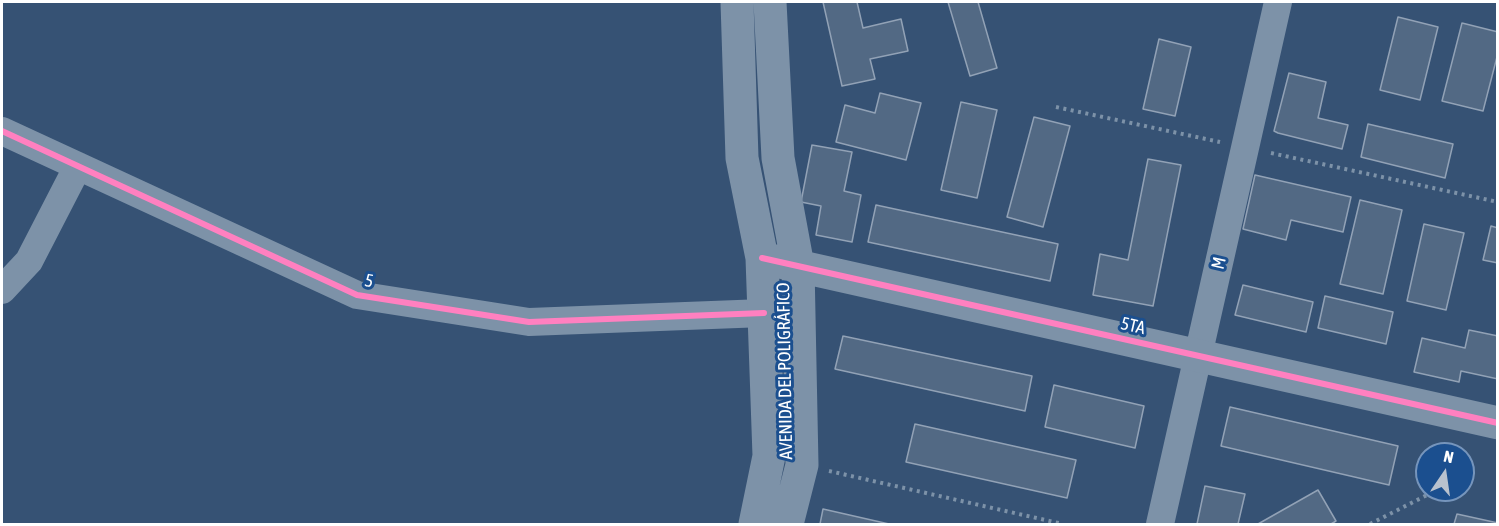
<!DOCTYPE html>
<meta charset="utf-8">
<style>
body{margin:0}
#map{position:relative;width:1499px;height:526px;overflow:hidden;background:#365274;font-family:"Asap Condensed",sans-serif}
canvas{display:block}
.frame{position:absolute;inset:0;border:3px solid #fff;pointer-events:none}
.north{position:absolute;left:1415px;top:442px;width:60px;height:60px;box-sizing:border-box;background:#1b4f8f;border:2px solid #7695bc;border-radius:50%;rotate:13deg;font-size:16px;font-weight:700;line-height:24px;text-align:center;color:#fff}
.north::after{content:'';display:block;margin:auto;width:21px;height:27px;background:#b9c2ce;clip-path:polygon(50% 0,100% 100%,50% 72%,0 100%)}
</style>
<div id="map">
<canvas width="1499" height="526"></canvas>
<div class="frame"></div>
<div class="north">N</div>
</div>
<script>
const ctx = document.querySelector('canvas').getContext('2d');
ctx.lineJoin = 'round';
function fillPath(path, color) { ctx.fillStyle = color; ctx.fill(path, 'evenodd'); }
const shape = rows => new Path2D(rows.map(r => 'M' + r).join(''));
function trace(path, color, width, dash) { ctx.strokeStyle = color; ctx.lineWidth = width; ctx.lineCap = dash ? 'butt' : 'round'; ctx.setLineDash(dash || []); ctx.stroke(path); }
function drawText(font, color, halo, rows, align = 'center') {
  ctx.font = font + ' "Asap Condensed",sans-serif'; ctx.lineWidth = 6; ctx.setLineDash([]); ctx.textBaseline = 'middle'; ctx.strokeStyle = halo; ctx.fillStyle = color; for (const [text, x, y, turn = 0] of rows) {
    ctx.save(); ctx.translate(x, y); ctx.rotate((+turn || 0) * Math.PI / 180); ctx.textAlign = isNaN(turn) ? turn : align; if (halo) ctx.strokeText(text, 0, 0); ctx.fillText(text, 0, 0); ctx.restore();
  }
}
const building = shape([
 [823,2,857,2,863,28,901,19,908,51,870,59,875,79,842,86,823,2],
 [948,2,978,2,997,68,970,76,948,2],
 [1398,17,1438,27,1420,100,1380,90,1398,17],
 [1462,23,1498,32,1498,53,1483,111,1442,101,1462,23],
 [1159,39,1191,47,1175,116,1143,109,1159,39],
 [1289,73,1326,82,1318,118,1348,125,1342,149,1278,133,1274,131,1289,73],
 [880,93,921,103,906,160,836,142,845,105,875,113,880,93],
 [961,102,997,110,977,198,941,190,961,102],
 [1034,117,1070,126,1043,227,1007,217,1034,117],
 [1368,124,1453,144,1445,178,1361,157,1368,124],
 [812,145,852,152,844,191,861,195,852,242,816,235,821,206,801,202,812,145],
 [1148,159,1181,165,1153,306,1093,295,1100,254,1128,260,1148,159],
 [1255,175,1351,197,1343,232,1291,220,1286,240,1243,229,1255,175],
 [1360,200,1402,210,1383,294,1340,284,1360,200],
 [876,205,1058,244,1050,281,868,242,876,205],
 [1424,224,1464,233,1446,310,1407,301,1424,224],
 [1491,226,1498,228,1498,263,1483,260,1491,226],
 [1243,285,1313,302,1306,332,1235,315,1243,285],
 [1325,296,1393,312,1386,344,1318,328,1325,296],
 [1469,330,1498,336,1498,379,1461,371,1459,382,1414,372,1422,338,1465,348,1469,330],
 [843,336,1032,376,1025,411,835,369,843,336],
 [1054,385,1144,406,1135,448,1045,427,1054,385],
 [1230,407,1398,446,1389,485,1221,446,1230,407],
 [915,424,1076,460,1067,498,906,462,915,424],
 [1205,486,1245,494,1238,524,1197,524,1205,486],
 [1318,490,1336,521,1331,524,1258,524,1318,490],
 [823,509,889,524,820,524,823,509],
 [1457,514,1498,523,1498,524,1454,524,1457,514]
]);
fillPath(building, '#526984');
trace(building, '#92a2b6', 1.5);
trace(shape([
 [1056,107,1220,142],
 [1271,153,1498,202],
 [1440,454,1443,440],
 [829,471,1063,524],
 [1370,524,1431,493,1432,490]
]), '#7d92a8', 4, [3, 4.5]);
trace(shape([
 [2,131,357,295,529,322,764,313],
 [2,290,29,261,78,166],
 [1160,524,1278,2]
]), '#7d92a8', 28);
trace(shape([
 [737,2,742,158,762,258,769,456,755,524],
 [770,2,778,158,798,266,802,465,787,524],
 [762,258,1498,423]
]), '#7d92a8', 33);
trace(shape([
 [2,131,357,295,529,322,764,313],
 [762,258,1498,423]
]), '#ff80c0', 6);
drawText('18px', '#fff', '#1b4f8f', [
 ["M",1219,263,-77],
 ["5",369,281,12],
 ["5TA",1133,326,13],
 ["AVENIDA DEL POLIGRÁFICO",785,371,-91]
]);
</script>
